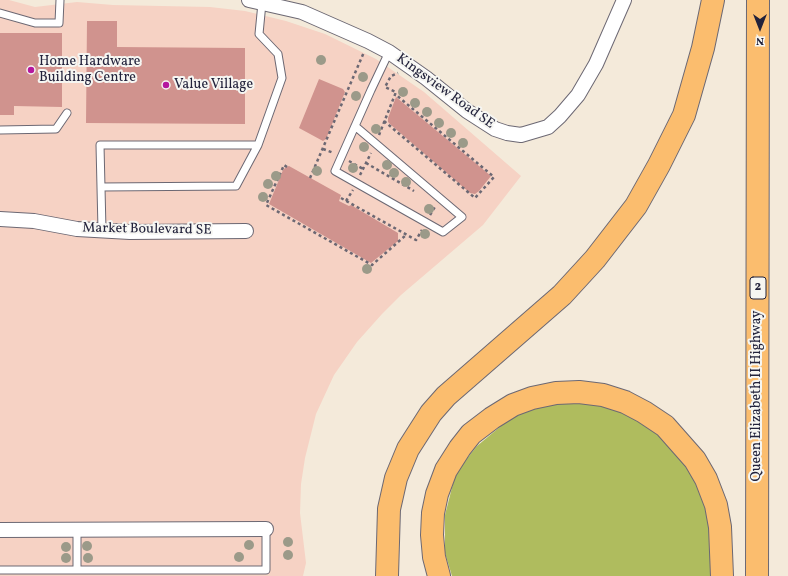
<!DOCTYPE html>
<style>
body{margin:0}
#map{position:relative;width:788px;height:576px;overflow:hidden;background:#f4eada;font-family:Vollkorn,serif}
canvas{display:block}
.north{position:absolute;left:740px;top:8px;width:40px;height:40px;-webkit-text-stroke:3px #f6f6f2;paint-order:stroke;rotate:180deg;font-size:11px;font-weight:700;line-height:16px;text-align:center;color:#22223b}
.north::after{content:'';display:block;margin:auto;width:14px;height:18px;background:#22223b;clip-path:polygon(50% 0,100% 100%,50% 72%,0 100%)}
</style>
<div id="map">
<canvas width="788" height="576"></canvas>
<div class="north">N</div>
</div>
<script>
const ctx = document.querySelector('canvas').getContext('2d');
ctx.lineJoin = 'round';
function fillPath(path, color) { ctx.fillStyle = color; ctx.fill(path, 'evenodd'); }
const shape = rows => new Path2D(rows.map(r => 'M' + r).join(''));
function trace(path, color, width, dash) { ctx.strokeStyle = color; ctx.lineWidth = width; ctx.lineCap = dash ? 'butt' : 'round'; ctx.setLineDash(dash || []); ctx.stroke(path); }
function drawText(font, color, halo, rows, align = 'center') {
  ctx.font = font + ' Vollkorn,serif'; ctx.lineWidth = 4; ctx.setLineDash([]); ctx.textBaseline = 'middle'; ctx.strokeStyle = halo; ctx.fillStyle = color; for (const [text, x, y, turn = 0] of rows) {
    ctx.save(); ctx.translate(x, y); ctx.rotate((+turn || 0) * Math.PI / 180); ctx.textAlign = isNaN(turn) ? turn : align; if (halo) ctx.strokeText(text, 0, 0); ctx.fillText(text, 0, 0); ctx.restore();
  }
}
fillPath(shape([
 [0,0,9,0,35,7,77,2,113,5,210,7,245,11,286,21,325,34,376,59,424,92,521,176,483,225,401,295,382,314,357,342,334,375,316,414,305,458,301,484,300,513,306,563,303,576,0,576]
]), '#f6d2c4');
fillPath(shape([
 [593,402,623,409,661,431,696,477,708,513,712,576,452,576,445,553,445,515,456,472,477,446,513,416,544,404]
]), '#afbc5e');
fillPath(shape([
 [87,21,117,21,117,47,245,48,245,124,86,123],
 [0,33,62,33,62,107,14,106,14,115,0,115],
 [319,79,343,89,345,92,326,139,323,141,299,128],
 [396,97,491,176,479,191,475,194,470,193,391,125,388,122,388,118],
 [289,166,341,195,339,201,349,206,351,205,398,233,398,241,371,263,269,204,283,170,286,167]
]), '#d0938e');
const lane = shape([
 [0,13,35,23,59,23,60,0],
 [355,126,462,217,443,232,335,171,371,90,389,52],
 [0,130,56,129,67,113],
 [258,145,282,78,278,54,259,34,262,3],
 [101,187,236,186,258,145,100,145,102,230],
 [77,529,77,570],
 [0,570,266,570,266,529]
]);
const street = shape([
 [249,0,302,12,368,41,389,52,426,78,467,111,495,129,507,133,521,135,548,127,560,116,578,95,596,64,624,0],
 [0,219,34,221,77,229,130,232,246,231],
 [0,530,266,529]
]);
const highway = shape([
 [387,576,389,509,396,478,408,449,431,413,446,396,562,295,595,259,636,206,659,165,684,115,703,48,713,0],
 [439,576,434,557,432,535,433,513,437,494,446,470,460,448,471,434,492,418,513,405,532,398,556,393,579,392,603,395,625,402,644,412,665,426,695,460,706,479,716,505,720,527,722,576],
 [757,576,758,0]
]);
trace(lane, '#6c6873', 9);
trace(street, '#6c6873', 16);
trace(highway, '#6c6873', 24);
trace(shape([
 [384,121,475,198,494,177,395,94],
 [379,135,396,92,385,87,391,76,398,73],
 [323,149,334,153],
 [349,161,363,169],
 [366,163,414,191],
 [287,167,284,165,266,205,372,265,406,235],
 [360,175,371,153],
 [310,178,364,52],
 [341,198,416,240,422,230],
 [346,201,353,190],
 [430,215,436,205]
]), '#6c6873', 2.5, [3, 3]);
trace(lane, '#fff', 7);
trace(street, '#fff', 14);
trace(highway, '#fbbd6e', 22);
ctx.fillStyle = '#9b9a89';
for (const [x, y] of [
 [321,60],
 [363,77],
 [403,92],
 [356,96],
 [415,103],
 [427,112],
 [439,123],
 [376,129],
 [451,133],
 [463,143],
 [364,147],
 [387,165],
 [353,168],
 [317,171],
 [394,173],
 [276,176],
 [406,182],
 [268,184],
 [263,197],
 [429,209],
 [425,234],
 [367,269],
 [288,542],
 [249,545],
 [87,546],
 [66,547],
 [288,555],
 [239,557],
 [66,558],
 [88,558]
]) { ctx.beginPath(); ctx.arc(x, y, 5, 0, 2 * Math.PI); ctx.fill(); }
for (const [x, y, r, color] of [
 [31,70,4,"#b5179e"],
 [166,85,4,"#b5179e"]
]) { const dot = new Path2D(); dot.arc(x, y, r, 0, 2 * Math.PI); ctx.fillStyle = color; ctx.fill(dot); trace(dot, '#f6f6f2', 1.5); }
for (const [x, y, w] of [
 [758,288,16]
]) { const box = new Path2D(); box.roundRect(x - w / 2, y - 11, w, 22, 3); ctx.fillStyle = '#f6f6f2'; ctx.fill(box); trace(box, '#22223b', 1); }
drawText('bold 13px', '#22223b', null, [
 ["2",758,288]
]);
drawText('14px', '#22223b', '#f6f6f2', [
 ["Home Hardware",39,62],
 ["Building Centre",39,78],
 ["Value Village",174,85]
], 'left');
drawText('14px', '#22223b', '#f6f6f2', [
 ["Kingsview Road SE",445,92,36],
 ["Market Boulevard SE",147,230,1],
 ["Queen Elizabeth II Highway",757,396,-90]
]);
</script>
